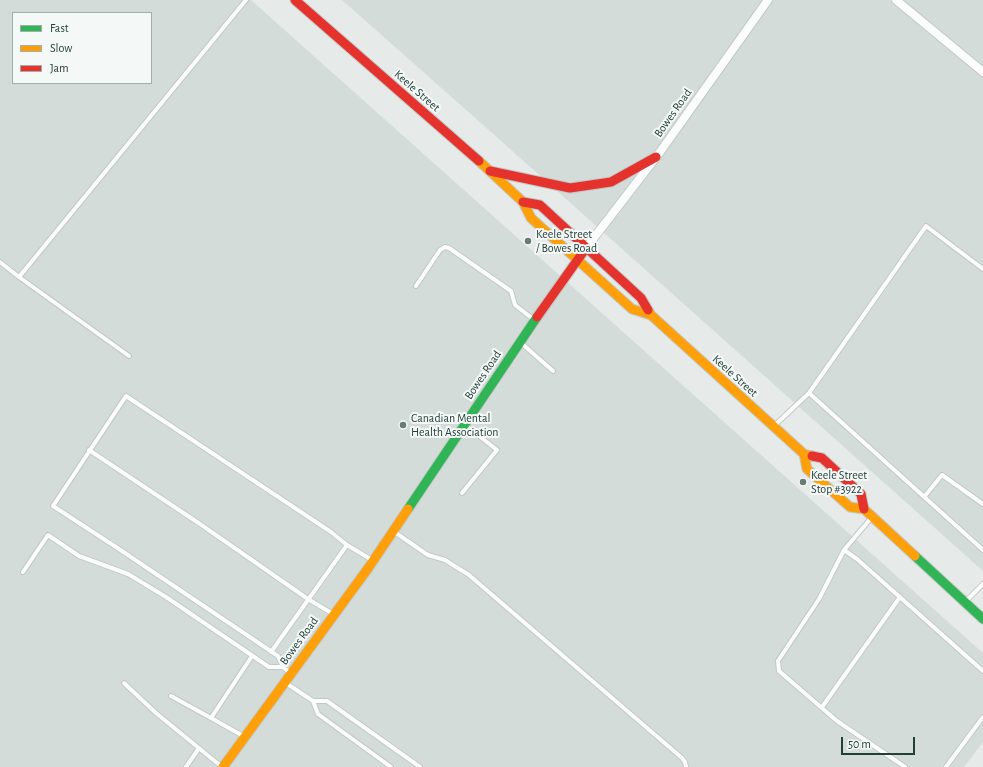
<!DOCTYPE html>
<style>
body{margin:0}
#map{position:relative;width:983px;height:767px;overflow:hidden;background:#e6ebe9;font-family:"Alegreya Sans",sans-serif}
canvas{display:block}
.legend{position:absolute;left:12px;top:12px;width:140px;height:72px;box-sizing:border-box;background:#f4f9f7;border:1px solid #a1aeab;margin:0;padding:5px 7px;list-style:none;font-size:12px;color:#243e3a}
.legend li{display:flex;align-items:center;gap:8px;height:20px}
.legend b{width:20px;border:1px solid #a1aeab}
.scale{position:absolute;left:841px;top:737px;width:74px;height:18px;box-sizing:border-box;border:2px solid #243e3a;border-top:0;padding-left:5px;font-size:12px;line-height:14px;white-space:nowrap;color:#243e3a;-webkit-text-stroke:3px #f4f9f7;paint-order:stroke}
</style>
<div id="map">
<canvas width="983" height="767"></canvas>
<ul class="legend">
<li><b style="height:5px;background:#30b455"></b>Fast</li>
<li><b style="height:5px;background:#ff9f0a"></b>Slow</li>
<li><b style="height:5px;background:#e5322d"></b>Jam</li>
</ul>
<div class="scale">50 m</div>
</div>
<script>
const ctx = document.querySelector('canvas').getContext('2d');
ctx.lineJoin = 'round';
function fillPath(path, color) { ctx.fillStyle = color; ctx.fill(path, 'evenodd'); }
const shape = rows => new Path2D(rows.map(r => 'M' + r).join(''));
function trace(path, color, width, dash) { ctx.strokeStyle = color; ctx.lineWidth = width; ctx.lineCap = dash ? 'butt' : 'round'; ctx.setLineDash(dash || []); ctx.stroke(path); }
function drawText(font, color, halo, rows, align = 'center') {
  ctx.font = font + ' "Alegreya Sans",sans-serif'; ctx.lineWidth = 4; ctx.setLineDash([]); ctx.textBaseline = 'middle'; ctx.strokeStyle = halo; ctx.fillStyle = color; for (const [text, x, y, turn = 0] of rows) {
    ctx.save(); ctx.translate(x, y); ctx.rotate((+turn || 0) * Math.PI / 180); ctx.textAlign = isNaN(turn) ? turn : align; if (halo) ctx.strokeText(text, 0, 0); ctx.fillText(text, 0, 0); ctx.restore();
  }
}
fillPath(shape([
 [0,0,251,0,983,653,983,742,964,767,0,767],
 [13,13,151,13,151,83,13,83],
 [342,0,983,0,983,571,491,132]
]), '#d4dcd9');
const lane = shape([
 [0,262,19,277],
 [416,286,440,250,445,247,449,248,511,291,515,305,533,319],
 [520,342,553,371],
 [129,356,19,277,246,0],
 [809,393,983,550],
 [774,426,809,393,926,226,983,269],
 [89,450,200,524,308,599,333,614],
 [462,493,497,450,464,424],
 [924,497,942,475,983,504],
 [872,517,844,550,857,559,983,671],
 [393,531,428,555,445,560,469,575,682,758,685,762,686,767],
 [844,550,819,599,778,661,779,671,837,721,905,767],
 [23,572,48,535,79,556,128,574,166,597,269,667,283,667],
 [965,602,983,584],
 [271,652,347,545],
 [290,673,283,667,278,656,116,547,53,506,126,396,331,532,347,545,372,560],
 [124,683,156,713,222,767],
 [286,683,313,701,327,701,420,767],
 [171,696,211,718],
 [313,701,318,714,391,767],
 [822,707,900,597],
 [245,737,211,718,252,656],
 [186,767,199,748],
 [946,767,983,717]
]);
const street = shape([
 [896,0,983,72],
 [586,248,660,152,768,0]
]);
const fast = shape([
 [408,509,537,317],
 [915,556,983,619]
]);
const slow = shape([
 [479,161,523,202,531,218,632,309,651,315],
 [648,310,651,315,804,454,812,456],
 [804,454,807,469,850,507,864,509,915,556],
 [223,767,369,567,408,509]
]);
const jam = shape([
 [295,0,479,161],
 [490,171,570,188,611,182,656,157],
 [523,202,540,205,641,298,648,310],
 [537,317,586,248],
 [812,456,822,458,861,494,864,509]
]);
trace(lane, '#c3c8c6', 6);
trace(street, '#c3c8c6', 10);
trace(fast, '#c1c8c6', 11);
trace(slow, '#c1c8c6', 11);
trace(jam, '#c1c8c6', 11);
trace(lane, '#fbfcfc', 4);
trace(street, '#fbfcfc', 8);
trace(fast, '#30b455', 9);
trace(slow, '#ff9f0a', 9);
trace(jam, '#e5322d', 9);
for (const [x, y, r, color] of [
 [528,241,4,"#687b77"],
 [403,425,4,"#687b77"],
 [803,482,4,"#687b77"]
]) { const dot = new Path2D(); dot.arc(x, y, r, 0, 2 * Math.PI); ctx.fillStyle = color; ctx.fill(dot); trace(dot, '#f4f9f7', 1.5); }
drawText('12px', '#243e3a', '#f4f9f7', [
 ["Keele Street",417,91,41],
 ["Bowes Road",673,113,-55],
 ["Bowes Road",483,375,-56],
 ["Keele Street",735,376,42],
 ["Bowes Road",299,641,-54]
]);
drawText('12px', '#243e3a', '#f4f9f7', [
 ["Keele Street",536,234],
 ["/ Bowes Road",536,248],
 ["Canadian Mental",411,418],
 ["Health Association",411,432],
 ["Keele Street",811,475],
 ["Stop #3922",811,489]
], 'left');
</script>
